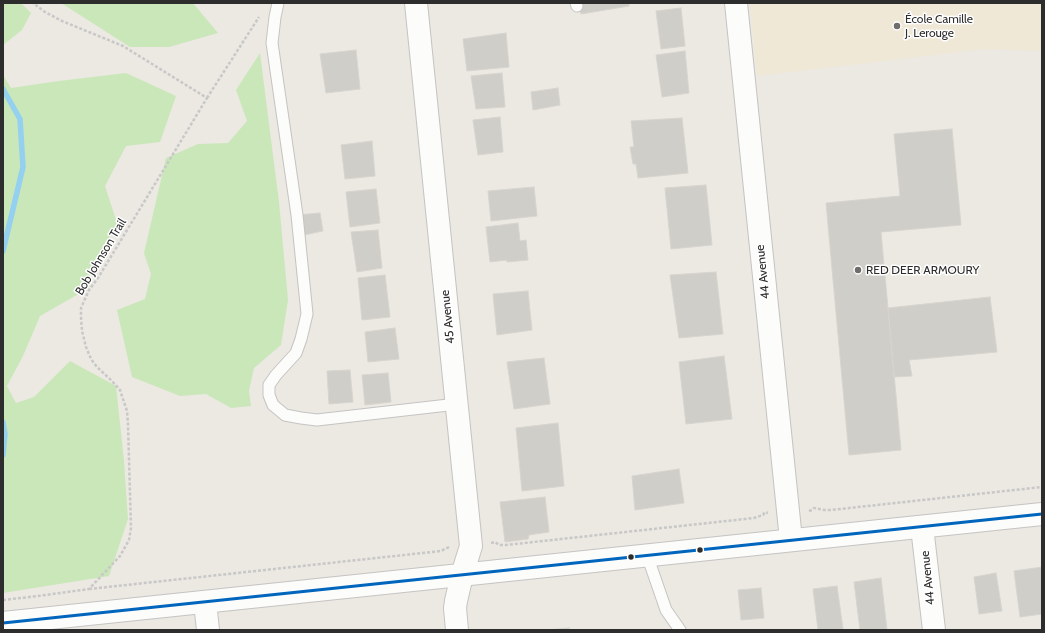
<!DOCTYPE html>
<meta charset="utf-8">
<style>
body{margin:0}
#map{position:relative;width:1045px;height:633px;overflow:hidden;background:#ece8e2;font-family:Cabin,sans-serif}
canvas{display:block}
.frame{position:absolute;inset:0;border:4px solid #2d2d2d;pointer-events:none}
</style>
<div id="map">
<canvas width="1045" height="633"></canvas>
<div class="frame"></div>
</div>
<script>
const ctx = document.querySelector('canvas').getContext('2d');
ctx.lineJoin = 'round';
function fillPath(path, color) { ctx.fillStyle = color; ctx.fill(path, 'evenodd'); }
const shape = rows => new Path2D(rows.map(r => 'M' + r).join(''));
function trace(path, color, width, dash) { ctx.strokeStyle = color; ctx.lineWidth = width; ctx.lineCap = dash ? 'butt' : 'round'; ctx.setLineDash(dash || []); ctx.stroke(path); }
function drawText(font, color, halo, rows, align = 'center') {
  ctx.font = font + ' Cabin,sans-serif'; ctx.lineWidth = 3; ctx.setLineDash([]); ctx.textBaseline = 'middle'; ctx.strokeStyle = halo; ctx.fillStyle = color; for (const [text, x, y, turn = 0] of rows) {
    ctx.save(); ctx.translate(x, y); ctx.rotate((+turn || 0) * Math.PI / 180); ctx.textAlign = isNaN(turn) ? turn : align; if (halo) ctx.strokeText(text, 0, 0); ctx.fillText(text, 0, 0); ctx.restore();
  }
}
fillPath(shape([
 [750,3,1042,3,1042,51,985,49,757,76]
]), '#efe8d7');
fillPath(shape([
 [3,3,21,3,31,13,22,30,3,45],
 [61,3,193,3,218,33,169,47,130,47],
 [260,53,279,202,288,300,281,345,254,368,249,391,251,406,231,408,206,394,180,396,132,377,117,310,145,299,151,274,144,253,166,158,198,144,228,143,247,121,236,90],
 [126,73,176,96,160,142,126,146,105,186,117,223,90,273,89,288,40,316,23,356,7,386,16,403,34,397,70,361,116,386,124,461,128,519,109,576,3,593,3,75,11,88,59,81]
]), '#cae7ba');
trace(shape([
 [3,89,20,119,23,167,3,251],
 [3,422,5,434,3,455]
]), '#94d0ef', 5.5);
const building = shape([
 [579,3,629,3,629,6,581,14,579,3],
 [681,8,685,46,661,49,656,11,681,8],
 [506,33,509,67,467,71,463,39,506,33],
 [356,50,360,89,326,93,320,54,356,50],
 [685,51,689,93,662,97,656,55,685,51],
 [502,73,505,107,476,109,471,76,502,73],
 [558,88,560,105,533,110,531,92,558,88],
 [500,117,503,152,478,155,473,120,500,117],
 [682,118,688,173,638,178,636,164,633,164,630,147,634,147,631,121,682,118],
 [952,129,961,225,881,232,901,450,849,455,826,203,900,196,894,134,952,129],
 [372,141,375,176,345,179,341,145,372,141],
 [706,185,712,245,671,249,665,188,706,185],
 [534,187,537,216,491,221,488,191,534,187],
 [376,189,380,223,350,227,346,192,376,189],
 [320,213,323,231,299,236,297,215,320,213],
 [518,223,520,241,526,240,528,260,507,262,507,260,490,262,486,227,518,223],
 [378,230,382,268,357,272,351,232,378,230],
 [716,272,723,334,679,338,670,275,716,272],
 [385,275,390,317,362,320,358,278,385,275],
 [528,291,532,330,497,335,493,294,528,291],
 [990,297,997,352,909,360,912,376,894,377,888,308,990,297],
 [395,328,399,359,368,362,365,332,395,328],
 [724,356,732,419,686,424,679,362,724,356],
 [544,358,550,404,514,409,507,362,544,358],
 [350,370,353,402,329,404,327,371,350,370],
 [388,373,391,402,365,405,362,375,388,373],
 [558,423,564,486,522,491,516,428,558,423],
 [679,469,684,503,635,510,632,476,679,469],
 [545,497,549,532,529,535,528,539,505,542,500,502,545,497],
 [1042,567,1042,614,1020,617,1014,571,1042,567],
 [996,573,1002,611,979,614,974,577,996,573],
 [881,578,887,630,860,630,854,582,881,578],
 [837,586,843,629,818,630,813,589,837,586],
 [761,588,764,618,741,620,738,590,761,588],
 [569,628,569,630,546,630,569,628]
]);
fillPath(building, '#d0cec9');
trace(building, '#d7d4ce', 1);
const lane = shape([
 [278,3,275,17,272,43,297,215,307,314,301,339,296,353,276,375,269,385,269,395,273,405,285,415,301,418,317,420,457,404],
 [576,3,577,6],
 [647,555,666,610,680,630]
]);
const street = shape([
 [736,3,791,540],
 [922,527,934,630],
 [205,602,208,630],
 [457,630,455,608,456,601,462,575]
]);
const secondary = shape([
 [416,3,471,546,462,575],
 [3,623,1042,514]
]);
trace(lane, '#c5c4c3', 13);
trace(street, '#c5c4c3', 24);
trace(secondary, '#c5c4c3', 24);
trace(shape([
 [207,98,259,17],
 [809,511,812,510,814,508,824,510,831,510,1042,487],
 [491,543,495,542,499,545,506,545,754,518,763,515,765,512,768,513],
 [89,589,441,551,449,547],
 [3,600,38,596,89,589,120,556,129,540,131,528,128,424,127,411,120,390,112,381,97,367,91,359,86,347,82,331,81,317,81,308,89,290,98,278,207,98,123,46,62,21,45,12,33,3]
]), '#c8c8c8', 2.5, [3, 2]);
trace(lane, '#fcfcfb', 11);
trace(street, '#fcfcfb', 22);
trace(secondary, '#fcfcfb', 22);
trace(shape([
 [3,623,1042,514]
]), '#0065bd', 3);
for (const [x, y, r, color] of [
 [897,26,4,"#706e6c"],
 [858,270,4,"#706e6c"],
 [700,550,3.5,"#2d2d2d"],
 [631,557,3.5,"#2d2d2d"]
]) { const dot = new Path2D(); dot.arc(x, y, r, 0, 2 * Math.PI); ctx.fillStyle = color; ctx.fill(dot); trace(dot, '#fff', 1.5); }
drawText('12px', '#2d2d2d', '#fff', [
 ["École Camille",905,19],
 ["J. Lerouge",905,33],
 ["RED DEER ARMOURY",866,270]
], 'left');
drawText('12px', '#2d2d2d', '#fff', [
 ["Bob Johnson Trail",101,257,-59],
 ["44 Avenue",763,272,-96],
 ["45 Avenue",448,317,-96],
 ["44 Avenue",928,578,-96]
]);
</script>
